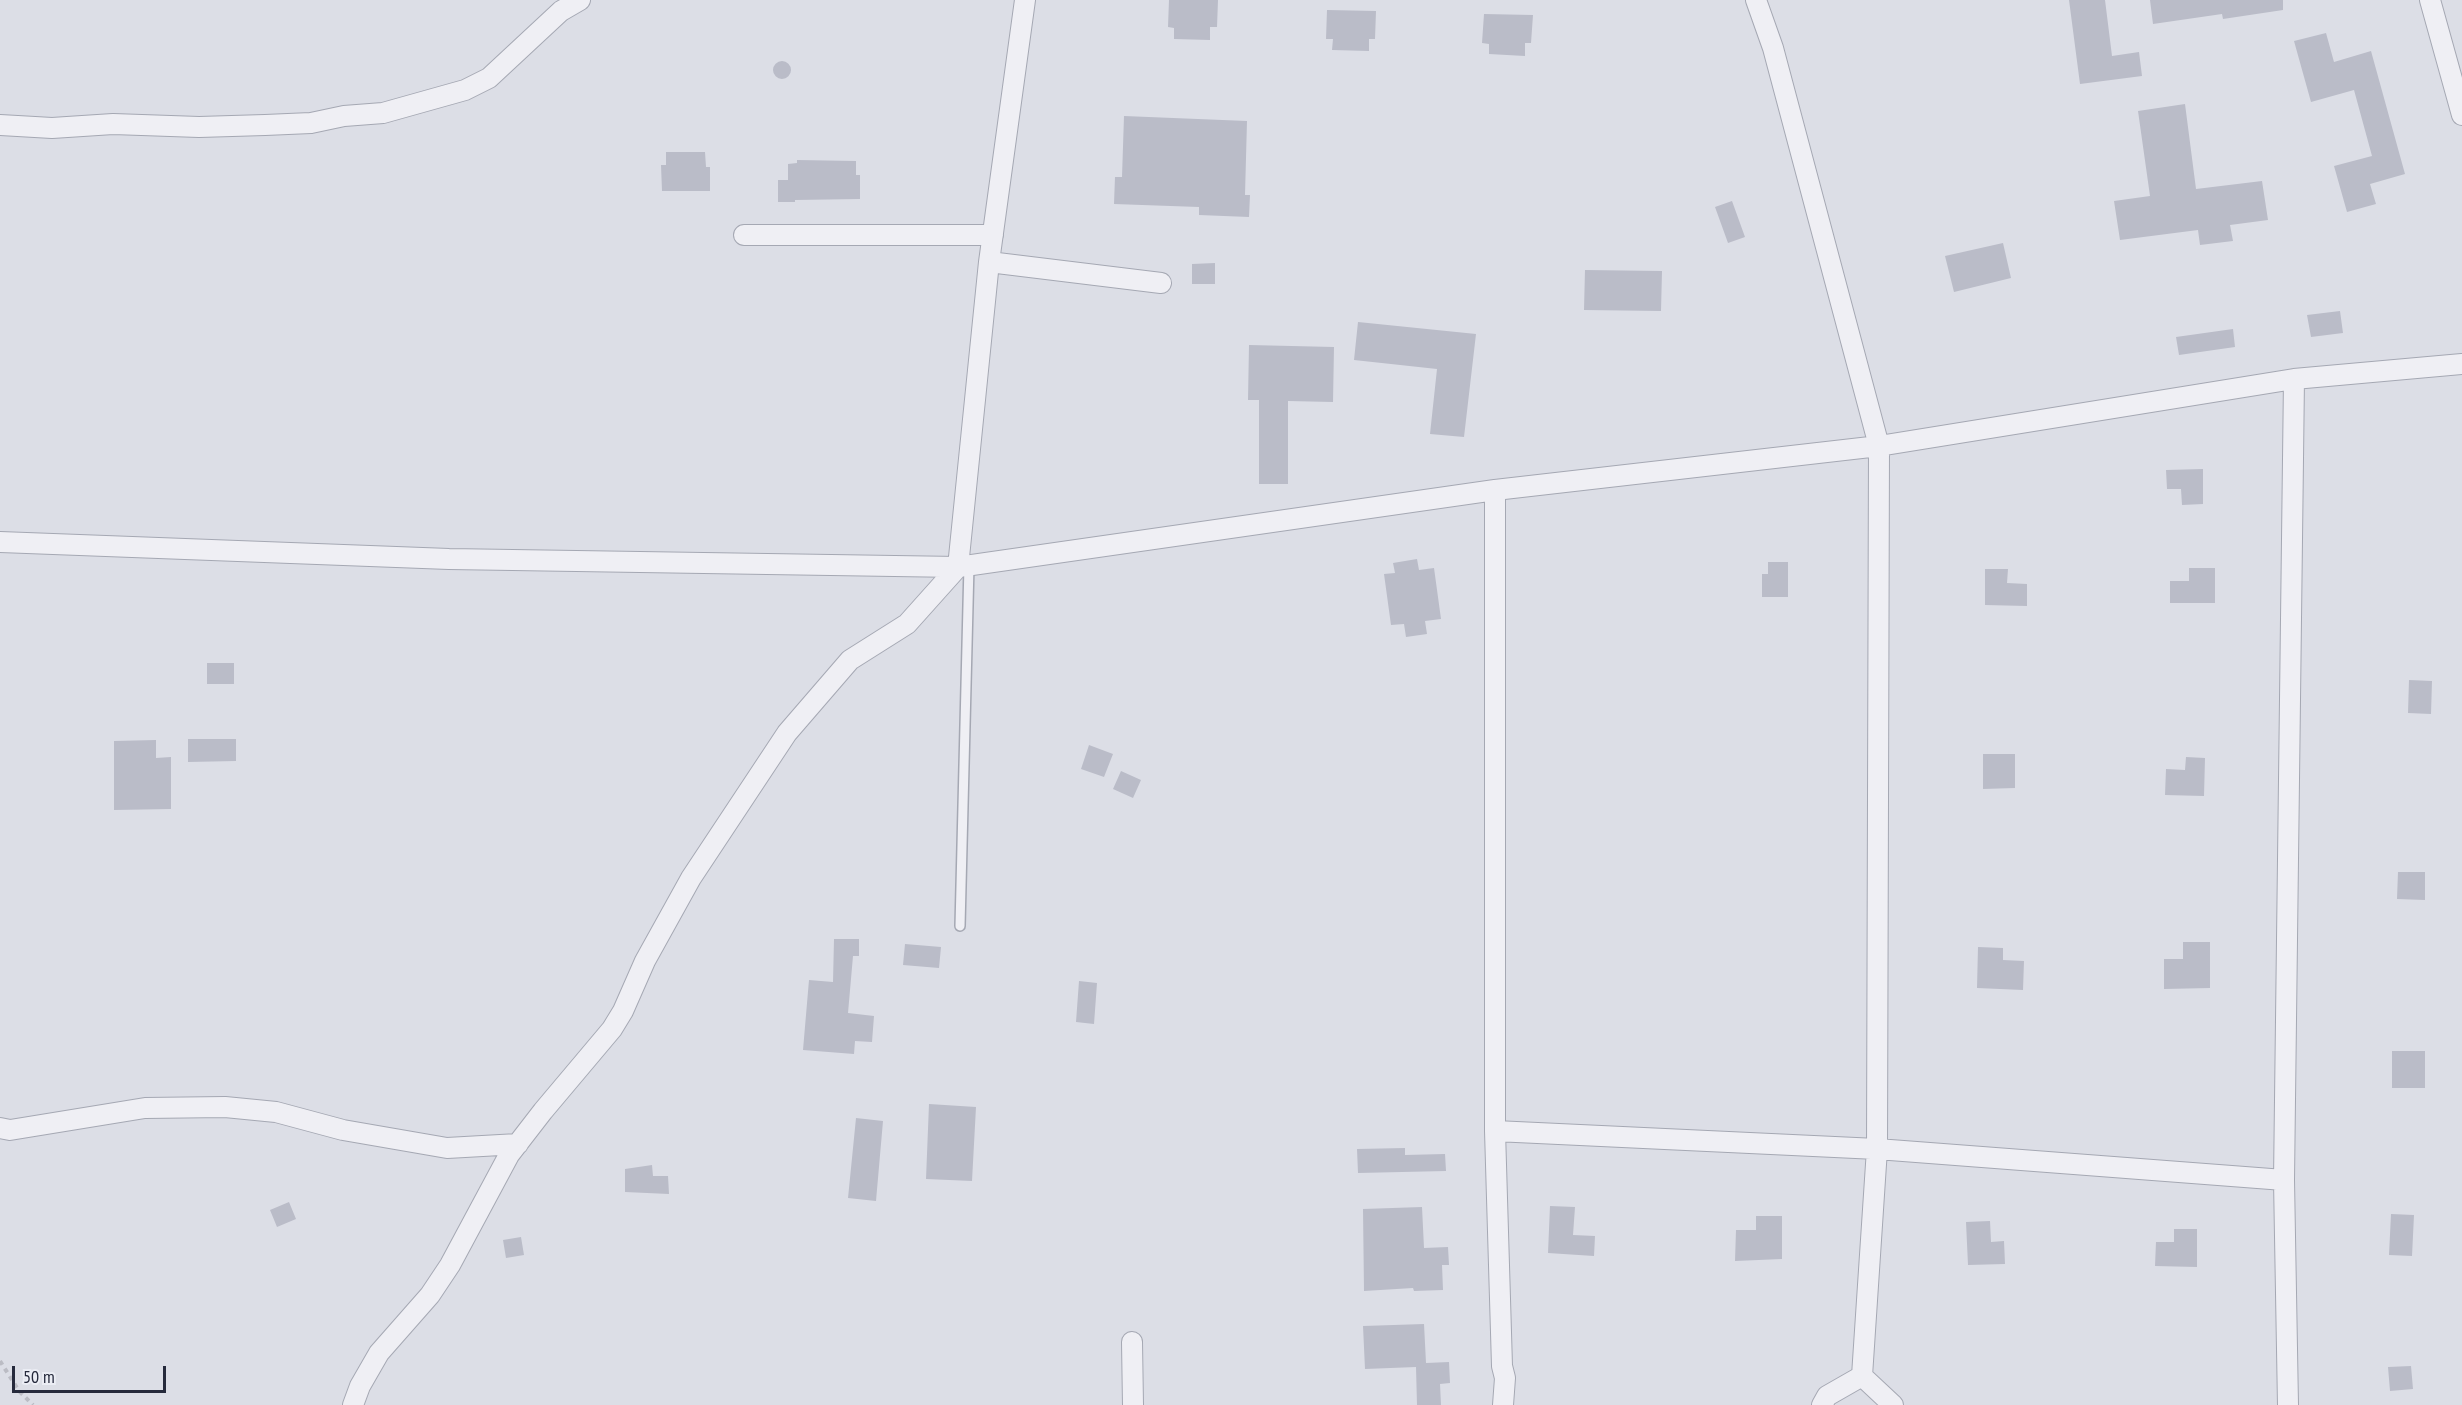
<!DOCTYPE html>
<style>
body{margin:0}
#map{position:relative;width:2462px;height:1405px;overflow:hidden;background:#dcdee6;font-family:"PT Sans Narrow",sans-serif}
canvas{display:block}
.scale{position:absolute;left:12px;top:1366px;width:154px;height:27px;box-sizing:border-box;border:3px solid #262a3c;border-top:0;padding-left:8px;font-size:18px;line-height:21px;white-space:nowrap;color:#262a3c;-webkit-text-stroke:4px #ebedf4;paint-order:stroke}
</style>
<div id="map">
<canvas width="2462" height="1405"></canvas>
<div class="scale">50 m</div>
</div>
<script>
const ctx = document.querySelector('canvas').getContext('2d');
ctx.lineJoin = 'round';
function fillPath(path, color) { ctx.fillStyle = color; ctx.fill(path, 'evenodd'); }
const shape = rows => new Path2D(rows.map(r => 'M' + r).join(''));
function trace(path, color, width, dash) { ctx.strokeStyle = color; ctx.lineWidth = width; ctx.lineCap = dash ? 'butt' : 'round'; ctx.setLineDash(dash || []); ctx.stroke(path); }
fillPath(shape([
 [1169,0,1218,0,1217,27,1210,27,1210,40,1174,39,1174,28,1168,27],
 [2069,0,2105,0,2112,56,2139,52,2142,76,2080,84],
 [2150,0,2283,0,2283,10,2223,19,2222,14,2153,24],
 [1327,10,1376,11,1375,39,1369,39,1369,51,1332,50,1333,39,1326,39],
 [1484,14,1533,15,1531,43,1525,43,1525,56,1489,54,1489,44,1482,43],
 [2326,33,2334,62,2371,51,2405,174,2370,184,2376,204,2347,212,2334,166,2372,156,2354,90,2311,102,2294,41],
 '773 70a9 9 0 1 1 18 0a9 9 0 1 1-18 0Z',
 [2185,104,2196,189,2262,181,2268,220,2230,225,2233,241,2200,245,2198,230,2120,240,2114,201,2150,196,2138,111],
 [1124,116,1247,121,1245,195,1250,195,1249,217,1199,215,1199,207,1114,204,1115,177,1122,177],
 [666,152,705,152,706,167,710,167,710,191,662,191,661,165,666,165],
 [797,160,856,161,856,175,860,175,860,199,795,200,795,202,778,202,778,180,788,180,788,164,797,163],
 [1732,201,1745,237,1728,243,1715,207],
 [2003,243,2011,278,1954,292,1945,256],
 [1215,263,1215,284,1192,284,1192,264],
 [1585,270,1662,271,1661,311,1584,310],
 [2340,311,2343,333,2311,337,2307,315],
 [1358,322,1476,334,1464,437,1430,434,1437,369,1354,360],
 [2233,329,2235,347,2179,355,2176,337],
 [1249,345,1334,347,1333,402,1288,401,1288,484,1259,484,1259,400,1248,400],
 [2203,469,2203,504,2182,505,2181,489,2167,489,2166,470],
 [1417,559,1419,570,1434,568,1441,619,1425,621,1427,634,1406,637,1404,624,1391,625,1384,574,1395,573,1393,563],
 [1768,562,1788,562,1788,597,1762,597,1762,574,1768,574],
 [2189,568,2215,568,2215,603,2170,603,2170,581,2189,581],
 [1985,569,2008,569,2007,583,2027,584,2027,606,1985,605],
 [207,663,234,663,234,684,207,684],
 [2409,680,2432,681,2431,714,2408,713],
 [188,739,236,739,236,761,188,762],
 [156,740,156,758,171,757,171,809,114,810,114,741],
 [1089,745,1113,754,1104,777,1081,769],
 [1983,754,2015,754,2015,788,1983,789],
 [2186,757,2205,758,2204,796,2165,795,2166,769,2185,770],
 [1121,771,1141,780,1133,798,1113,789],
 [2398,872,2425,872,2425,900,2397,899],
 [834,939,859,939,859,956,853,956,848,1013,874,1016,872,1042,855,1041,854,1054,803,1050,809,980,833,982],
 [2183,942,2210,942,2210,988,2164,989,2164,959,2183,959],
 [905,944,941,947,939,968,903,965],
 [1978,947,2003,948,2003,960,2024,961,2023,990,1977,988],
 [1079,981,1097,983,1094,1024,1076,1022],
 [2392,1051,2425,1051,2425,1088,2392,1088],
 [929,1104,976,1107,972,1181,926,1179],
 [856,1118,883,1121,876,1201,848,1198],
 [1405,1148,1405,1155,1445,1154,1446,1171,1358,1173,1357,1149],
 [652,1165,653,1176,668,1176,669,1194,625,1192,625,1169],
 [289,1202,296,1219,277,1227,270,1210],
 [1550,1206,1575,1207,1573,1235,1595,1236,1594,1256,1548,1253],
 [1422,1207,1424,1248,1448,1247,1449,1265,1442,1265,1443,1290,1414,1291,1413,1288,1364,1291,1363,1209],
 [2391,1214,2414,1215,2412,1256,2389,1255],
 [1756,1216,1782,1216,1782,1259,1735,1261,1736,1230,1756,1230],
 [1990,1221,1991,1242,2004,1241,2005,1264,1968,1265,1966,1222],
 [2174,1229,2197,1229,2197,1267,2155,1266,2156,1242,2174,1242],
 [521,1237,524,1255,506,1258,503,1240],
 [1424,1324,1426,1363,1449,1362,1450,1383,1440,1384,1441,1405,1417,1405,1416,1367,1365,1369,1363,1326],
 [2411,1366,2413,1389,2390,1391,2388,1367]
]), '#babcc8');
const lane = shape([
 [960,926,969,565]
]);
const street = shape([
 [1756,0,1773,48,1879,446,1877,1149,1862,1376,1893,1405],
 [2430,0,2462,115],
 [0,125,52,128,113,124,199,127,265,125,311,123,344,116,383,113,465,90,489,78,561,11,580,0],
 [744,235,993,235],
 [989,262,1161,283],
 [1495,490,1495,1131,1502,1366,1505,1378,1503,1405],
 [0,542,449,559,958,567,1495,490,1879,446,2294,379,2462,364],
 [0,1128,10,1130,145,1108,225,1107,276,1112,343,1130,447,1148,518,1144],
 [1495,1131,1877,1149,2284,1180],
 [1132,1342,1133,1405],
 [353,1405,360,1386,379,1353,430,1295,450,1265,509,1155,543,1111,612,1029,623,1011,645,961,691,878,787,733,850,660,907,624,958,567,989,262,1025,0],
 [1822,1405,1827,1396,1862,1376],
 [2288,1405,2284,1180,2294,379]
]);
trace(lane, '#a5a8b3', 12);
trace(street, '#a5a8b3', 22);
trace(shape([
 [0,1361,19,1391,33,1405]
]), '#bbbcc4', 4, [4.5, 4.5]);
trace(lane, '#efeff4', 9);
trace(street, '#efeff4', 20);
</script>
